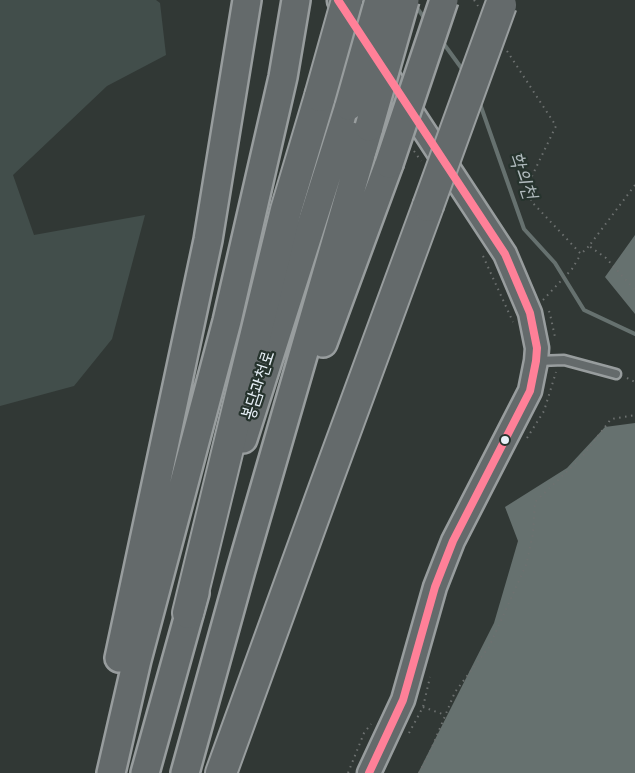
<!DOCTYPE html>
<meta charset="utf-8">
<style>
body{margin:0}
canvas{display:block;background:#313835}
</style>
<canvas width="635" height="773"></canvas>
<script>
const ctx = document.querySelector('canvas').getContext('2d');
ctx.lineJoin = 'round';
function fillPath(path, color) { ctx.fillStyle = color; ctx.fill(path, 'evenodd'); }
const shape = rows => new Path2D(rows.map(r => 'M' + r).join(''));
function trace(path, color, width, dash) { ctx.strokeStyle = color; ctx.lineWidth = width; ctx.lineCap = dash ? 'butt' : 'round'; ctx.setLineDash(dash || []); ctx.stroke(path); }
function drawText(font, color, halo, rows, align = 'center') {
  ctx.font = font + ' Kalam,"Poor Story",sans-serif'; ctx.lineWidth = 4.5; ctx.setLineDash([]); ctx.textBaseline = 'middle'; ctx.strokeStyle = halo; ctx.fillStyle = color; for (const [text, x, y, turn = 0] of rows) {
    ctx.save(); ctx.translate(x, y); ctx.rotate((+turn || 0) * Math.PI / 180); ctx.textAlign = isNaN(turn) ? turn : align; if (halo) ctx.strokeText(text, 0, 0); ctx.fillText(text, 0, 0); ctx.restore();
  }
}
fillPath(shape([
 [0,0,156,0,160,3,166,55,107,86,13,175,34,235,145,215,112,339,74,386,0,406]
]), '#424e4b');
fillPath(shape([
 [635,235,635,314,605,277],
 [635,423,635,773,418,773,494,623,518,541,505,507,567,468,605,427]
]), '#66716f');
trace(shape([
 [414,4,426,20],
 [441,40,465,73],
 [479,101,524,229,555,263,584,310,635,334]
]), '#66716f', 4);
const service = shape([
 [537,361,564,360,616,374]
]);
const secondary = shape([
 [339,1,505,254,530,313,537,348,536,361,530,391,453,541,435,587,403,700,369,773]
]);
const trunk = shape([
 [323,343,389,164],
 [243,439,349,106],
 [119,658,208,240,247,0],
 [111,773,137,660,227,321,283,77,296,0],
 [145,773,195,593],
 [185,773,241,570,369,127]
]);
const motorway = shape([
 [188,613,286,210,320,96],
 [221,773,324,489,428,206]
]);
trace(service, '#989d9e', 13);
trace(secondary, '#989d9e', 27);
trace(trunk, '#989d9e', 32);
trace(motorway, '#989d9e', 34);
trace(shape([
 [474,0,478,6],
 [507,51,556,126,532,176,531,201,581,254,589,246],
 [414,151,421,161],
 [635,185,589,246,606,258,635,290],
 [483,256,513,322],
 [543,300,572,269,581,254],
 [549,311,550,314,555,337],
 [627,378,635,382],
 [527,438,544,411,556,372],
 [423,707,445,715],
 [409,733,423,707,430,677],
 [348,773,364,733,371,724],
 [419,773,430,752,455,692,489,647,526,565,533,534,535,502,582,457,611,419,635,415]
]), '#6d7170', 2, [1.5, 4.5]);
trace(service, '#646a6b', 8);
trace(secondary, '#646a6b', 22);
trace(trunk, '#646a6b', 27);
trace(motorway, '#646a6b', 30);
const trunkBridge = shape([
 [349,106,379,0],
 [369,127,405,0],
 [389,164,444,0]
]);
const motorwayBridge = shape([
 [320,96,347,0],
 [428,206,501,5]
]);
trace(trunkBridge, '#989d9e', 32, []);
trace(motorwayBridge, '#989d9e', 34, []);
trace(trunkBridge, '#646a6b', 27);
trace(motorwayBridge, '#646a6b', 30);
trace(shape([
 [338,0,505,254,530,313,537,348,536,361,530,391,453,541,435,587,403,700,369,773]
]), '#ff8098', 8);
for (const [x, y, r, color] of [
 [505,440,5,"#e8f1f8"]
]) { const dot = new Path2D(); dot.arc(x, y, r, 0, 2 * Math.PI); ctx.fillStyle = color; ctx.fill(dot); trace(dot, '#26332d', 2); }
drawText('18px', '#e8f1f8', '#26332d', [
 ["봉담과천로",260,386,-72]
]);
drawText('italic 20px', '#b0babd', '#26332d', [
 ["학의천",521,176,71]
]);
</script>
